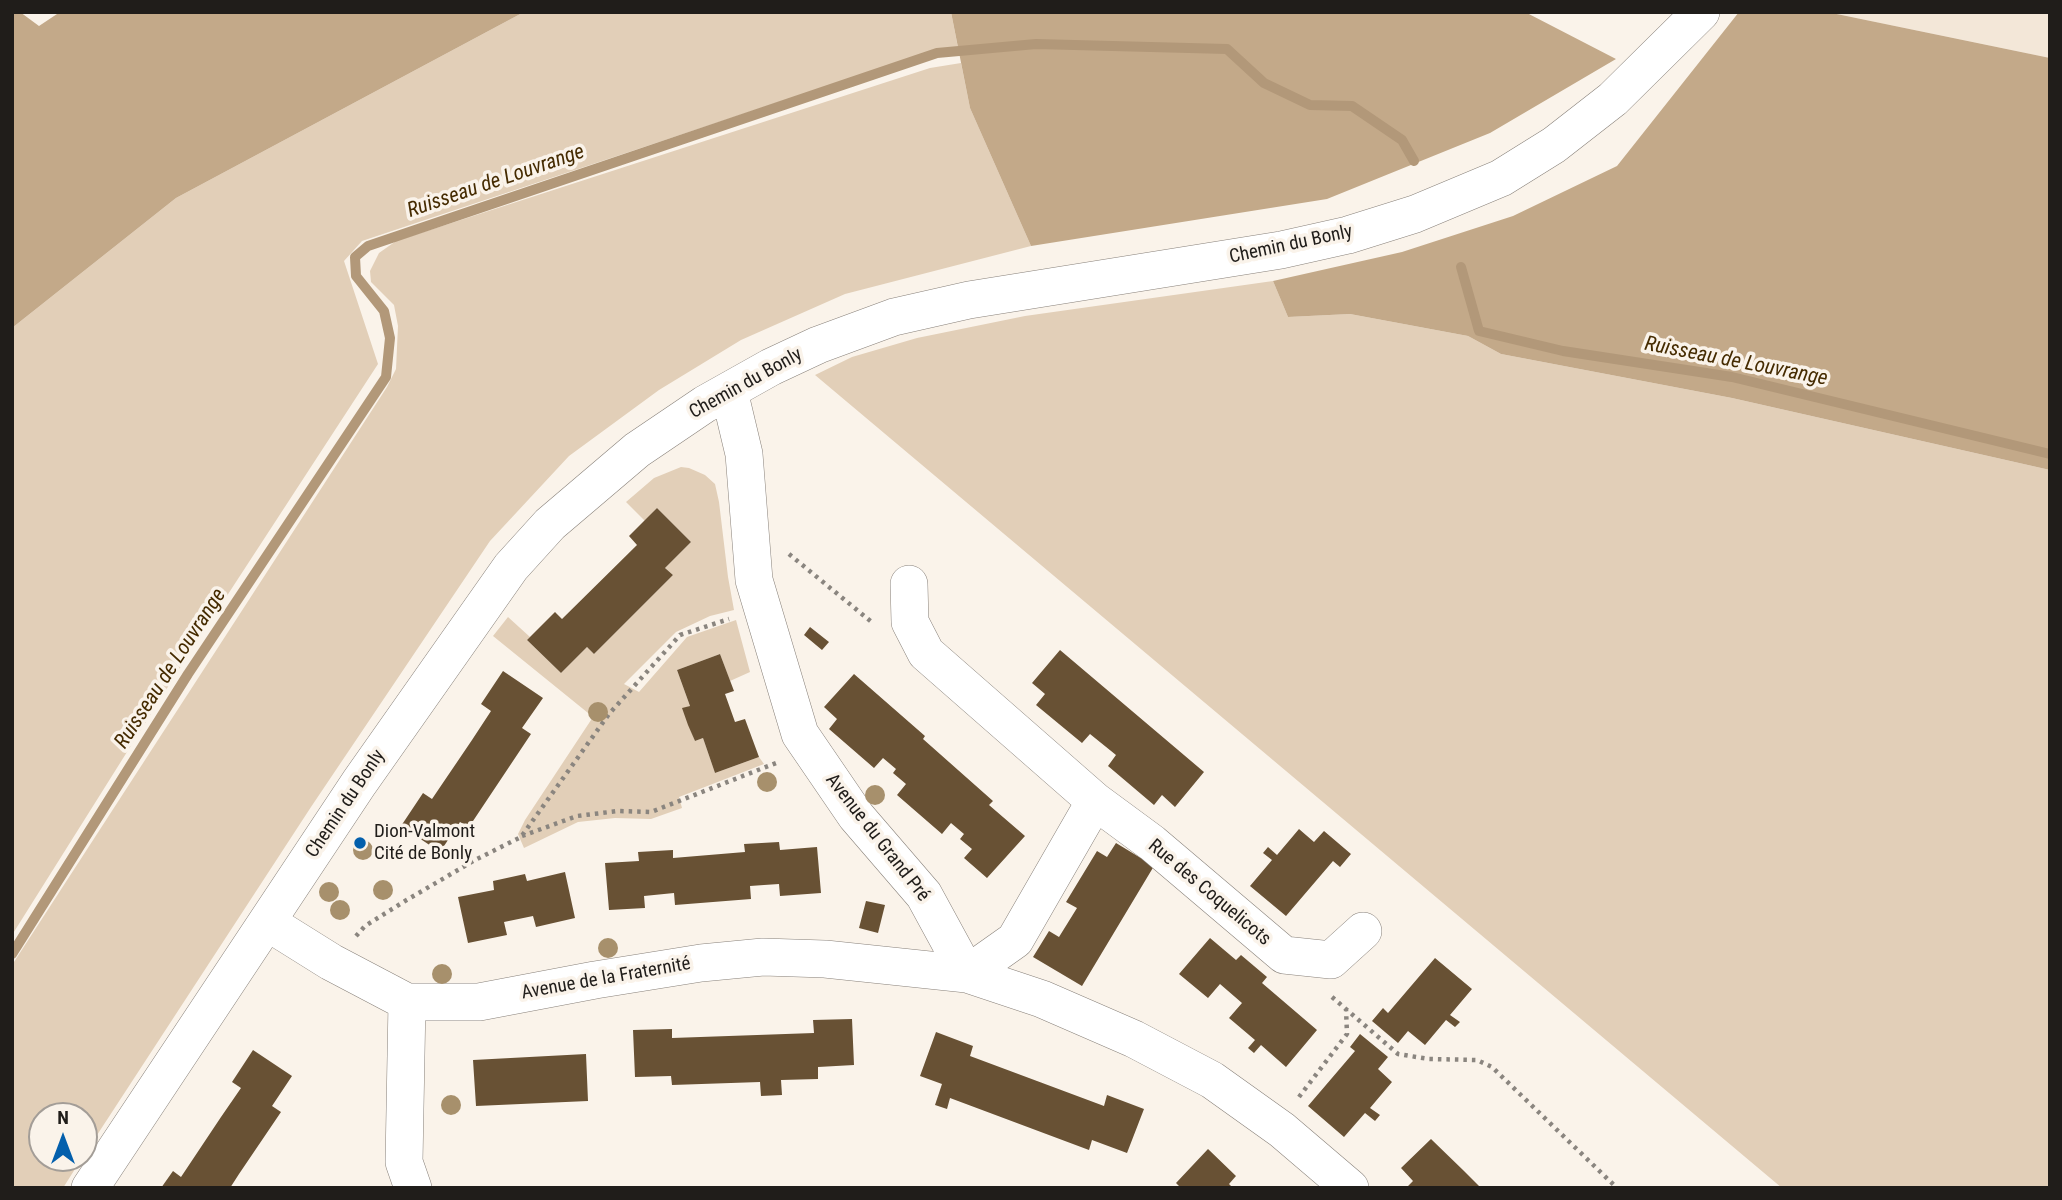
<!DOCTYPE html>
<meta charset="utf-8">
<style>
body{margin:0}
#map{position:relative;width:2062px;height:1200px;overflow:hidden;background:#faf3ea;font-family:"Roboto Condensed",sans-serif}
canvas{display:block}
.frame{position:absolute;inset:0;border:14px solid #201d1a;pointer-events:none}
.north{position:absolute;left:28px;top:1102px;width:70px;height:70px;box-sizing:border-box;background:#faf3ea;border:2px solid #a39d97;border-radius:50%;rotate:0deg;font-size:19px;font-weight:700;line-height:28px;text-align:center;color:#201d1a}
.north::after{content:'';display:block;margin:auto;width:24px;height:32px;background:#035fac;clip-path:polygon(50% 0,100% 100%,50% 72%,0 100%)}
</style>
<div id="map">
<canvas width="2062" height="1200"></canvas>
<div class="frame"></div>
<div class="north">N</div>
</div>
<script>
const ctx = document.querySelector('canvas').getContext('2d');
ctx.lineJoin = 'round';
function fillPath(path, color) { ctx.fillStyle = color; ctx.fill(path, 'evenodd'); }
const shape = rows => new Path2D(rows.map(r => 'M' + r).join(''));
function trace(path, color, width, dash) { ctx.strokeStyle = color; ctx.lineWidth = width; ctx.lineCap = dash ? 'butt' : 'round'; ctx.setLineDash(dash || []); ctx.stroke(path); }
function drawText(font, color, halo, rows, align = 'center') {
  ctx.font = font + ' "Roboto Condensed",sans-serif'; ctx.lineWidth = 7; ctx.setLineDash([]); ctx.textBaseline = 'middle'; ctx.strokeStyle = halo; ctx.fillStyle = color; for (const [text, x, y, turn = 0] of rows) {
    ctx.save(); ctx.translate(x, y); ctx.rotate((+turn || 0) * Math.PI / 180); ctx.textAlign = isNaN(turn) ? turn : align; if (halo) ctx.strokeText(text, 0, 0); ctx.fillText(text, 0, 0); ctx.restore();
  }
}
fillPath(shape([
 [1827,12,2050,12,2050,58]
]), '#f3e7d8');
fillPath(shape([
 [524,12,951,12,958,48,935,50,362,241,344,261,378,364,176,674,12,935,12,328,176,198],
 [961,63,970,108,1031,246,845,294,741,340,659,390,569,456,490,541,311,807,84,1155,84,1116,42,1116,42,1158,82,1158,63,1188,12,1188,12,965,387,387,396,369,398,326,394,305,371,282,370,271,379,253,396,241,930,68],
 [1273,281,1288,317,1350,314,1468,336,1501,354,1732,398,2050,470,2050,1188,1782,1188,815,375,852,357,917,338,1025,316],
 [681,467,689,468,705,475,715,484,719,502,728,577,734,610,710,616,676,632,624,684,639,692,687,637,736,620,750,672,730,681,720,654,677,670,690,706,683,709,695,741,703,738,715,773,759,757,764,764,679,797,682,808,651,819,615,818,578,822,524,848,518,834,525,820,593,717,493,636,508,617,530,637,527,640,561,673,587,647,594,654,673,575,665,568,691,542,657,508,645,521,626,502,654,478]
]), '#e2cfb8');
fillPath(shape([
 [12,12,20,12,39,26,60,12,524,12,176,198,12,328],
 [951,12,1525,12,1616,59,1490,133,1327,199,1031,246,970,108],
 [1739,12,1827,12,2050,58,2050,470,1732,398,1501,354,1468,336,1350,314,1288,317,1273,281,1402,252,1513,216,1617,166]
]), '#c3a989');
trace(shape([
 [1461,267,1479,331,1563,351,1732,377,2050,454],
 [12,954,188,674,386,377,390,338,384,311,356,276,355,257,368,246,937,53,1036,44,1227,49,1264,83,1310,105,1352,106,1402,140,1414,161]
]), '#b29879', 10);
fillPath(shape([
 [657,508,691,542,665,568,673,575,594,654,587,647,561,673,527,640,555,612,562,619,637,545,629,536],
 [810,627,829,642,822,650,804,635],
 [1060,650,1204,772,1175,807,1162,795,1154,805,1108,766,1116,755,1090,734,1082,743,1036,705,1045,694,1032,683],
 [720,654,734,691,725,694,735,722,745,719,759,757,715,773,703,738,695,741,688,725,682,708,690,706,677,670],
 [503,671,543,698,522,728,531,734,469,827,460,822,440,852,401,826,423,793,432,799,472,740,491,711,481,704],
 [854,674,925,736,923,739,993,801,989,805,1025,836,987,878,964,858,972,849,960,839,964,834,951,823,942,834,897,795,906,784,893,773,896,769,883,758,874,768,829,729,837,719,824,707],
 [1299,829,1314,842,1324,831,1351,854,1340,867,1333,861,1286,916,1250,886,1272,860,1263,853,1268,847,1277,855],
 [779,842,780,850,817,847,821,893,780,896,779,884,764,885,750,886,751,899,675,905,674,893,644,896,645,908,609,910,605,863,639,861,638,852,673,850,673,858,745,852,744,844],
 [1116,843,1154,866,1082,986,1033,957,1049,931,1059,937,1077,908,1066,902,1097,851,1107,857],
 [565,872,575,918,536,927,533,916,504,922,507,935,468,943,458,897,494,890,493,881,525,874,527,881],
 [866,901,885,905,878,933,859,928],
 [1210,938,1236,960,1241,955,1267,977,1262,983,1317,1030,1286,1067,1261,1045,1254,1053,1248,1048,1255,1040,1229,1018,1242,1003,1220,984,1208,998,1179,974],
 [1435,958,1472,989,1450,1015,1460,1022,1455,1027,1446,1020,1425,1045,1408,1031,1398,1043,1372,1021,1383,1008,1388,1013],
 [852,1019,854,1065,818,1067,818,1079,781,1080,782,1095,761,1096,760,1082,672,1085,671,1076,635,1077,633,1030,672,1029,672,1038,814,1033,813,1020],
 [936,1032,973,1046,970,1056,1104,1106,1107,1095,1144,1109,1127,1153,1092,1140,1089,1150,950,1098,947,1109,935,1105,942,1084,920,1076],
 [1360,1034,1388,1057,1378,1069,1392,1082,1370,1108,1380,1115,1375,1121,1365,1113,1344,1137,1308,1106,1355,1051,1350,1047],
 [253,1050,292,1076,272,1106,281,1112,239,1174,230,1188,161,1188,173,1171,181,1177,221,1117,241,1088,232,1082],
 [586,1054,588,1101,476,1106,473,1060],
 [1431,1139,1464,1171,1481,1188,1406,1188,1413,1181,1401,1168],
 [1208,1149,1236,1176,1229,1184,1233,1188,1181,1188,1176,1183]
]), '#685134');
const minor = shape([
 [729,391,744,454,754,580,800,734,856,816,924,895,967,974],
 [909,584,910,622,926,653,1095,801,1152,843,1284,955,1331,960,1363,931],
 [267,922,331,962,407,1002,479,1002,595,980,701,963,763,957,825,959,967,974,1042,999,1134,1039,1212,1080,1282,1130,1350,1188],
 [967,974,1015,940,1095,801],
 [407,1002,404,1162,413,1188],
 [90,1188,359,783,511,567,550,524,637,450,705,404,771,367,818,345,894,317,969,300,1281,250,1348,235,1415,214,1501,178,1554,145,1613,99,1701,12]
]);
trace(minor, '#88817a', 38);
trace(shape([
 [789,554,874,624],
 [522,836,577,816,618,811,651,812,776,763],
 [356,936,365,926,405,901,475,860,521,837,609,714,680,635,729,619],
 [1332,997,1398,1054,1429,1059,1477,1060,1492,1067,1617,1188],
 [1299,1097,1347,1034,1346,1009]
]), '#8a857f', 4.5, [3.5, 5]);
trace(minor, '#fff', 37);
ctx.fillStyle = '#a7906c';
for (const [x, y] of [
 [598,712],
 [767,782],
 [875,795],
 [363,850],
 [383,890],
 [329,892],
 [340,910],
 [608,948],
 [442,974],
 [451,1105]
]) { ctx.beginPath(); ctx.arc(x, y, 10, 0, 2 * Math.PI); ctx.fill(); }
for (const [x, y, r, color] of [
 [360,843,7,"#035fac"]
]) { const dot = new Path2D(); dot.arc(x, y, r, 0, 2 * Math.PI); ctx.fillStyle = color; ctx.fill(dot); trace(dot, '#faf3ea', 2.5); }
drawText('19px', '#201d1a', '#faf3ea', [
 ["Chemin du Bonly",1291,245,-12],
 ["Chemin du Bonly",746,384,-29],
 ["Chemin du Bonly",346,804,-56],
 ["Avenue du Grand Pré",877,838,52],
 ["Rue des Coquelicots",1209,893,40],
 ["Avenue de la Fraternité",606,979,-10]
]);
drawText('19px', '#201d1a', '#faf3ea', [
 ["Dion-Valmont",374,832],
 ["Cité de Bonly",374,854]
], 'left');
drawText('italic 21px', '#452b01', '#faf3ea', [
 ["Ruisseau de Louvrange",496,182,-19],
 ["Ruisseau de Louvrange",1736,362,11],
 ["Ruisseau de Louvrange",171,669,-57]
]);
</script>
